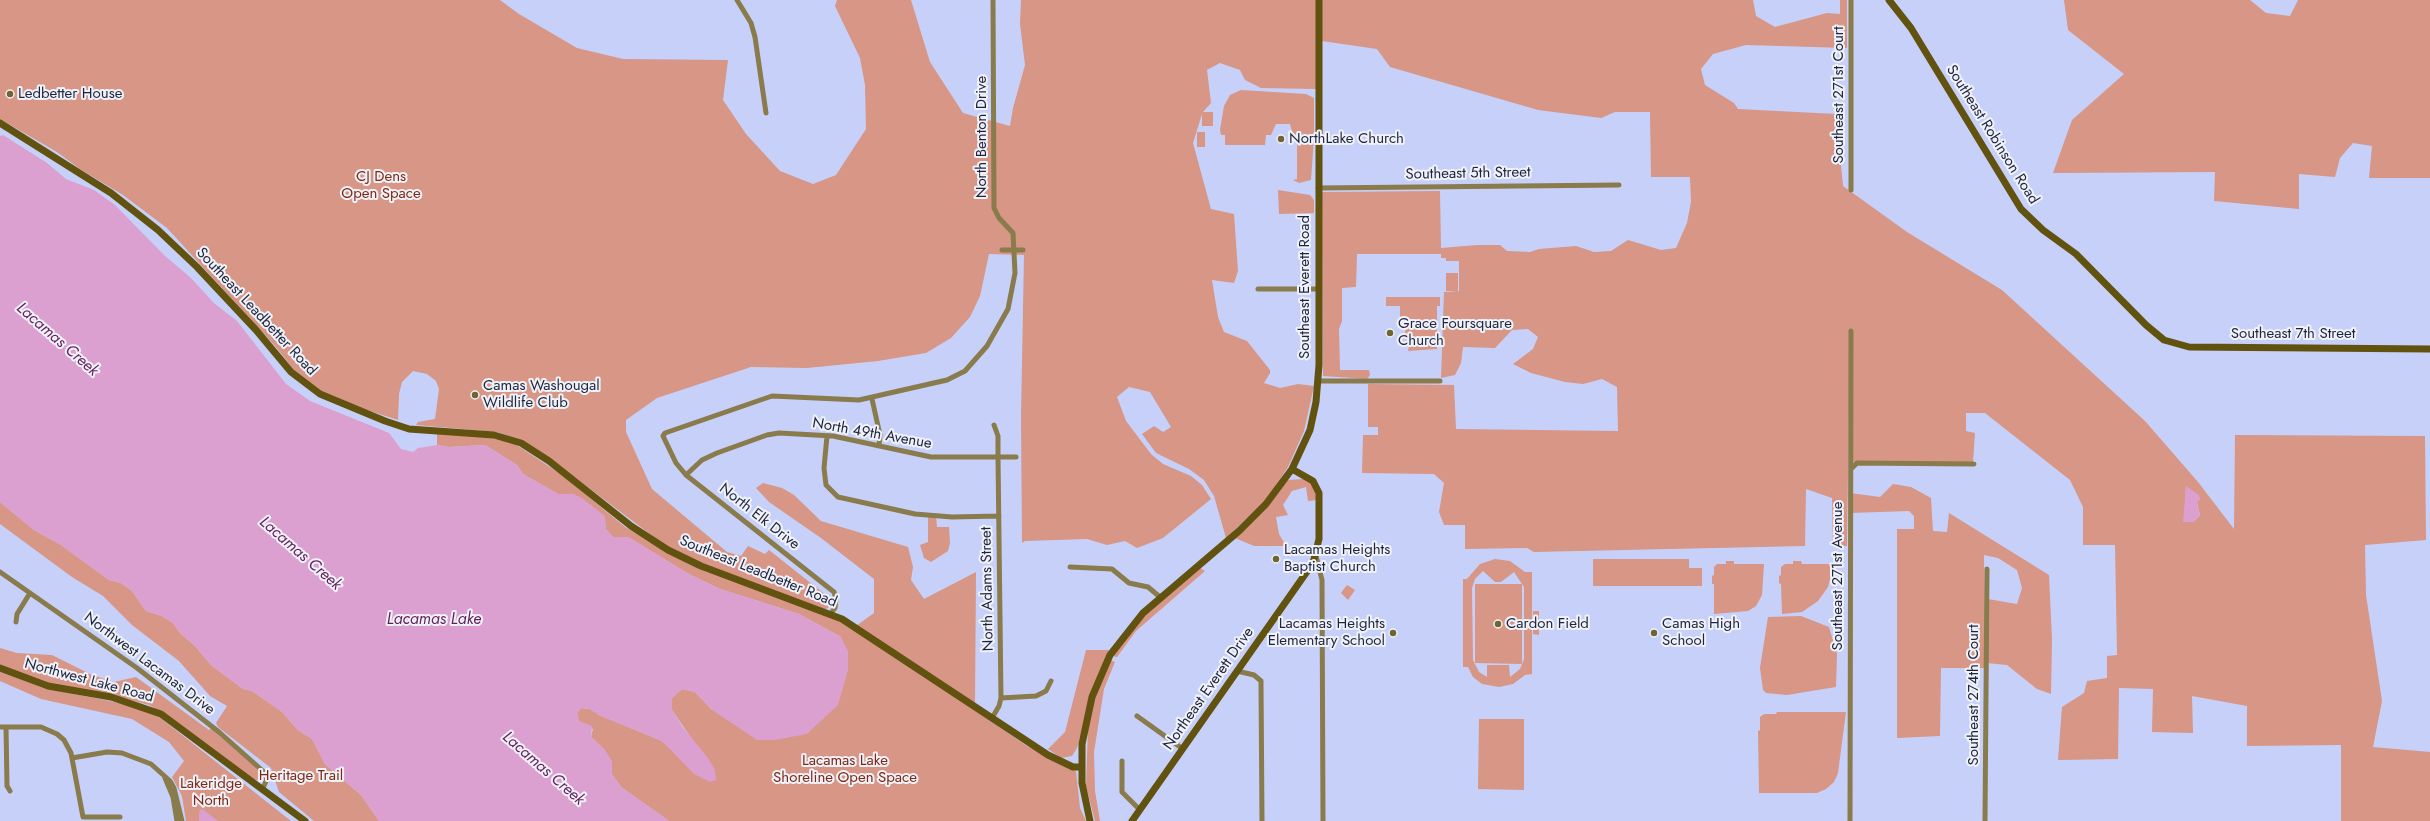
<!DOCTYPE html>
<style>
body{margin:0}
canvas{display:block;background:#c6d0f8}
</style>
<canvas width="2430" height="821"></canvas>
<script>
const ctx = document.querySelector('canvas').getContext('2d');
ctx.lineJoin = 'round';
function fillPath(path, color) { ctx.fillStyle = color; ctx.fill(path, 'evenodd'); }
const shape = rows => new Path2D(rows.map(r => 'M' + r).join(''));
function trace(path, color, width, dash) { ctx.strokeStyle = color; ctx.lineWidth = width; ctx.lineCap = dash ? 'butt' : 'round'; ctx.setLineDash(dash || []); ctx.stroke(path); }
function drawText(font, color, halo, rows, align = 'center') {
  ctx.font = font + ' Jost,sans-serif'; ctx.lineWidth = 4; ctx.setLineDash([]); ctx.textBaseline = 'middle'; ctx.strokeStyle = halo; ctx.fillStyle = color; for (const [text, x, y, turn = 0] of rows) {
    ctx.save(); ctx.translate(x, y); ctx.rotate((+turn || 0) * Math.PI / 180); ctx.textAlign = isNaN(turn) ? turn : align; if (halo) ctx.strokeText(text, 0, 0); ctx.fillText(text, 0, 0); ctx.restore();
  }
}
fillPath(shape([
 [0,0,500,0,519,14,577,48,623,59,728,60,723,100,746,134,780,171,813,184,836,175,866,129,865,85,860,58,835,6,837,0,911,0,930,62,963,113,1010,126,1013,108,1025,65,1020,24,1021,0,1316,0,1316,89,1261,88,1245,80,1240,70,1220,63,1207,70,1211,103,1203,112,1213,112,1213,126,1202,126,1202,114,1193,143,1211,209,1234,214,1238,271,1234,283,1212,280,1218,317,1224,332,1247,341,1270,370,1270,373,1264,383,1280,388,1298,384,1314,386,1304,431,1288,467,1267,499,1226,538,1214,496,1204,480,1189,469,1156,453,1142,434,1154,426,1163,432,1171,427,1150,392,1129,387,1117,397,1126,421,1151,454,1163,464,1191,476,1202,485,1211,499,1163,538,1137,548,1125,541,1107,545,1087,539,1025,541,1022,543,1021,416,1024,255,989,254,980,296,970,317,951,338,926,353,878,361,807,368,751,367,657,398,626,420,626,432,652,489,727,552,741,556,748,546,765,554,769,550,827,596,830,599,830,606,825,610,728,575,666,546,557,464,521,440,497,432,416,425,418,422,435,419,439,389,436,381,427,374,413,371,402,382,399,394,398,420,345,403,315,388,297,374,275,346,167,228,123,195,80,169,57,152,0,119],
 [1322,0,1753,0,1756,16,1775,27,1827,13,1840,14,1840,0,1847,0,1847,48,1746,45,1713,54,1701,69,1705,85,1734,103,1738,109,1836,114,1843,186,1907,232,2002,290,2145,421,2198,482,2234,529,2235,435,2425,436,2426,540,2365,545,2366,595,2382,701,2373,747,2430,752,2430,821,2341,821,2341,745,2247,746,2247,706,2192,696,2193,733,2152,732,2153,689,2119,688,2118,759,2058,760,2062,707,2084,693,2087,681,2107,678,2107,656,2117,655,2115,545,2083,545,2083,507,2070,480,1985,413,1966,413,1966,431,1975,433,1973,462,1850,462,1850,330,1847,546,1833,546,1832,498,1806,489,1805,546,1534,552,1527,548,1465,549,1465,525,1444,525,1439,512,1444,483,1434,474,1362,473,1363,435,1378,435,1378,427,1368,427,1368,384,1454,385,1456,429,1618,431,1617,387,1602,379,1583,384,1565,382,1531,373,1513,364,1533,349,1538,337,1528,329,1512,330,1495,348,1463,347,1461,363,1455,375,1441,378,1444,292,1459,291,1459,261,1446,261,1446,258,1441,258,1441,254,1357,254,1356,287,1342,288,1342,321,1339,329,1340,370,1369,370,1370,375,1367,379,1323,376,1322,192,1440,191,1441,248,1477,245,1500,245,1507,251,1530,252,1539,249,1576,246,1594,252,1611,251,1628,240,1661,250,1676,248,1687,223,1691,202,1690,177,1651,177,1650,112,1615,112,1601,118,1538,110,1390,67,1377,49,1322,41],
 [2186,486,2200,499,2197,502,2200,515,2193,522,2184,522],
 [2064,0,2250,0,2266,13,2290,16,2298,0,2430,0,2430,178,2369,178,2372,146,2353,143,2340,158,2335,177,2299,174,2299,209,2214,201,2215,172,2053,173,2072,120,2124,74,2068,30],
 [1241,90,1306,94,1314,98,1314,138,1311,180,1299,183,1293,180,1297,179,1297,135,1293,135,1290,124,1276,124,1271,135,1266,135,1265,145,1225,145,1225,135,1221,135,1220,130,1224,106,1230,95],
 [1197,132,1205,132,1205,147,1197,147],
 [1278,190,1310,195,1314,200,1314,213,1279,214],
 [1446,273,1458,273,1458,291,1446,291],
 [1386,297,1440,297,1440,306,1437,306,1437,349,1408,351,1409,346,1406,346,1405,327,1400,326,1400,306,1386,306],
 [437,433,491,436,512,442,562,475,625,527,674,556,839,621,896,657,1027,746,1076,771,1080,808,1086,821,669,821,621,787,612,774,605,750,591,737,593,729,579,721,577,713,581,708,590,709,599,715,662,741,672,750,694,742,672,710,672,698,682,689,695,692,712,710,841,637,799,614,720,589,687,573,628,537,613,537,606,529,604,516,573,494,558,494,523,474,517,465,485,445,449,447,437,445],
 [1303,479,1313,483,1317,500,1308,501,1306,487,1292,491,1283,505,1288,515,1276,517,1279,534,1286,546,1254,546,1235,538,1288,480],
 [763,483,782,488,794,495,821,521,908,547,913,567,911,580,924,599,976,572,975,703,856,626,874,613,874,579,821,538,769,502,756,488],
 [1893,484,1911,487,1931,498,1933,531,1947,532,1949,513,2049,575,2052,639,2051,694,2037,689,2007,665,1987,663,1988,599,2017,604,2022,588,2017,570,1998,558,1984,555,1985,668,1941,668,1940,736,1897,738,1897,529,1914,529,1914,516,1909,511,1850,513,1850,493,1880,497],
 [0,502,34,530,61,545,109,580,121,583,132,591,146,611,162,616,173,623,180,633,195,646,211,665,243,689,252,691,281,711,298,730,312,739,325,764,361,795,379,821,314,821,279,792,271,768,218,727,216,723,227,706,210,696,179,661,132,625,103,596,72,577,0,524],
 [928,515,936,516,937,527,949,527,950,543,948,551,931,562,924,558,920,545,928,542],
 [1495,559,1510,561,1525,572,1532,572,1532,674,1525,675,1513,684,1499,687,1482,684,1473,677,1468,667,1463,667,1463,579,1467,579,1480,564],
 [1483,571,1495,582,1501,582,1514,572,1524,587,1524,659,1520,669,1510,677,1509,665,1487,665,1487,677,1479,672,1473,660,1472,588,1475,579],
 [1593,559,1689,559,1689,568,1702,568,1702,586,1593,586],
 [1726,561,1734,561,1734,564,1764,564,1762,595,1756,606,1748,611,1714,614,1714,584,1712,584,1712,576,1714,575,1714,567,1717,564,1726,564],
 [1793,561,1801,561,1802,564,1832,564,1831,576,1828,587,1818,601,1802,612,1782,614,1781,584,1779,583,1779,576,1781,575,1781,567,1785,564,1793,564],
 [1200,568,1205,571,1136,631,1117,657,1112,656,1132,626],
 [1475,584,1522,584,1522,664,1475,663],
 [1347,585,1355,590,1348,600,1341,593],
 [1533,611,1539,611,1539,635,1533,634],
 [1801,616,1829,627,1837,654,1836,687,1787,695,1766,693,1763,690,1760,668,1768,617],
 [0,648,17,653,52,655,92,675,114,682,136,677,209,730,212,727,264,775,263,778,260,781,250,778,174,720,149,705,122,698,56,687,0,667],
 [1086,650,1109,650,1096,680,1077,748,1072,756,1061,758,1048,749,1065,732],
 [1110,660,1115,662,1104,689,1094,752,1095,791,1100,821,1095,821,1086,786,1088,728,1090,710],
 [0,670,43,688,110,701,135,707,158,716,291,821,186,821,182,796,172,777,184,761,169,742,132,719,41,699,0,681],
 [1777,712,1846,712,1838,773,1834,782,1826,789,1817,793,1759,793,1758,731,1760,730,1760,717,1764,714,1776,714],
 [1479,719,1524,719,1524,790,1478,789]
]), '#d79686');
fillPath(shape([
 [3,135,47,163,66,179,94,190,115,205,165,256,190,277,214,303,237,321,286,384,310,401,389,433,401,449,413,452,418,448,437,445,449,447,485,445,517,465,523,474,558,494,573,494,582,498,605,516,606,529,613,537,628,537,687,573,720,589,799,614,841,637,848,651,848,670,838,705,807,734,774,740,757,740,712,710,695,692,682,689,672,698,672,710,682,726,708,758,715,770,716,780,710,782,694,774,662,741,599,715,590,709,581,708,577,713,579,721,592,726,591,737,605,750,612,761,612,774,621,787,669,821,379,821,361,795,325,764,312,739,298,730,281,711,252,691,243,689,211,665,195,646,180,633,173,623,162,616,146,611,132,591,121,583,109,580,61,545,34,530,0,502,0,136],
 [2186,486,2199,495,2200,499,2197,503,2200,515,2193,522,2183,522],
 [201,809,204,810,218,821,199,821,199,812]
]), '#dba0cf');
trace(shape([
 [737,0,751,23,755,37,766,113],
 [1318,188,1619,185],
 [1851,190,1851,0],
 [1002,250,1023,250],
 [1258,289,1319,289],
 [1318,381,1440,381],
 [872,399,880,435,879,446],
 [827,436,824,468,826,485,838,497,915,514,952,517,999,516],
 [1851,469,1857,463,1974,464],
 [686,475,702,460,717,453,767,435,779,433,833,436,931,457,1016,457],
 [1316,556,1322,580,1323,821],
 [1070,567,1112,569,1129,583,1148,587,1160,597],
 [0,572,137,668,219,732,264,772,267,779,263,788],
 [831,613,835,608,836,599,834,592,686,475,676,463,663,436,665,433,772,396,859,400,947,380,965,371,987,346,1008,309,1015,273,1013,233,999,218,994,208,993,0],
 [16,622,17,614,30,593],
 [1237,671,1254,675,1261,681,1262,821],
 [1001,698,1036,696,1046,691,1051,681],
 [1137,716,1183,749],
 [992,718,999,706,1001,698,998,457,998,436,994,425],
 [0,727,41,727,57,734,64,740,71,753,83,817,120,817],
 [6,727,7,786,10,791],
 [72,758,107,752,122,753,151,764,170,781,174,788,182,821],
 [1122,761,1122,792,1139,809],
 [165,778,173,797,177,821],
 [1850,821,1851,331],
 [1985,821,1987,569]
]), '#897b4b', 5);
trace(shape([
 [1889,0,1911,28,2021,209,2043,230,2076,254,2146,325,2164,340,2189,347,2430,349],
 [0,123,111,193,158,230,197,267,256,330,291,372,320,394,385,421,409,429,494,435,521,443,549,461,631,526,668,550,701,566,842,619,1048,755,1073,767,1081,767],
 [0,668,48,686,111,697,161,714,305,821],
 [1090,821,1082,783,1082,744,1092,697,1110,655,1143,613,1239,531,1266,504,1292,469,1310,430,1316,402,1319,365,1319,0],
 [1132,821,1313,563,1319,539,1319,493,1313,481,1292,469]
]), '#62520f', 7);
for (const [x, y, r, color] of [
 [10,94,4,"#726431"],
 [1281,139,4,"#726431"],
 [1390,333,4,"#726431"],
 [475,395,4,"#726431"],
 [1276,559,4,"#726431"],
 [1498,624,4,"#726431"],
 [1393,633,4,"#726431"],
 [1654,633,4,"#726431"]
]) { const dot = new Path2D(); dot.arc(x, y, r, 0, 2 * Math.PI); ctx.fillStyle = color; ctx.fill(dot); trace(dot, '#f0f2f9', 1.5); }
drawText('15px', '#1f243d', '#f0f2f9', [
 ["Ledbetter House",18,94],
 ["NorthLake Church",1289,139],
 ["Grace Foursquare",1398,324],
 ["Church",1398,341],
 ["Camas Washougal",483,386],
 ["Wildlife Club",483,403],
 ["Lacamas Heights",1284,550],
 ["Baptist Church",1284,567],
 ["Lacamas Heights",1385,624,"right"],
 ["Elementary School",1385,641,"right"],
 ["Cardon Field",1506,624],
 ["Camas High",1662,624],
 ["School",1662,641]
], 'left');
drawText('15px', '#1f243d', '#f0f2f9', [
 ["Southeast 271st Court",1839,95,-90],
 ["Southeast Robinson Road",1992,135,58],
 ["North Benton Drive",982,137,-90],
 ["Southeast 5th Street",1468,174,-1],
 ["Southeast Everett Road",1305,287,-90],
 ["Southeast Leadbetter Road",256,312,47],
 ["Southeast 7th Street",2293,334],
 ["North 49th Avenue",872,434,10],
 ["North Elk Drive",759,517,38],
 ["Southeast Leadbetter Road",758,572,22],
 ["Southeast 271st Avenue",1838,576,-90],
 ["North Adams Street",988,589,-91],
 ["Northwest Lacamas Drive",149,664,37],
 ["Northwest Lake Road",89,681,15],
 ["Northeast Everett Drive",1209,689,-55],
 ["Southeast 274th Court",1974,695,-90]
]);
drawText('15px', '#7f2814', '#f0f2f9', [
 ["CJ Dens",381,177],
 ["Open Space",381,194],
 ["Lacamas Lake",845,761],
 ["Shoreline Open Space",845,778],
 ["Heritage Trail",301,776],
 ["Lakeridge",211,784],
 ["North",211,801]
]);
drawText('italic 16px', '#641f5a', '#f0f2f9', [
 ["Lacamas Creek",57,340,41],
 ["Lacamas Creek",300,554,41],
 ["Lacamas Lake",434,620],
 ["Lacamas Creek",543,769,41]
]);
</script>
